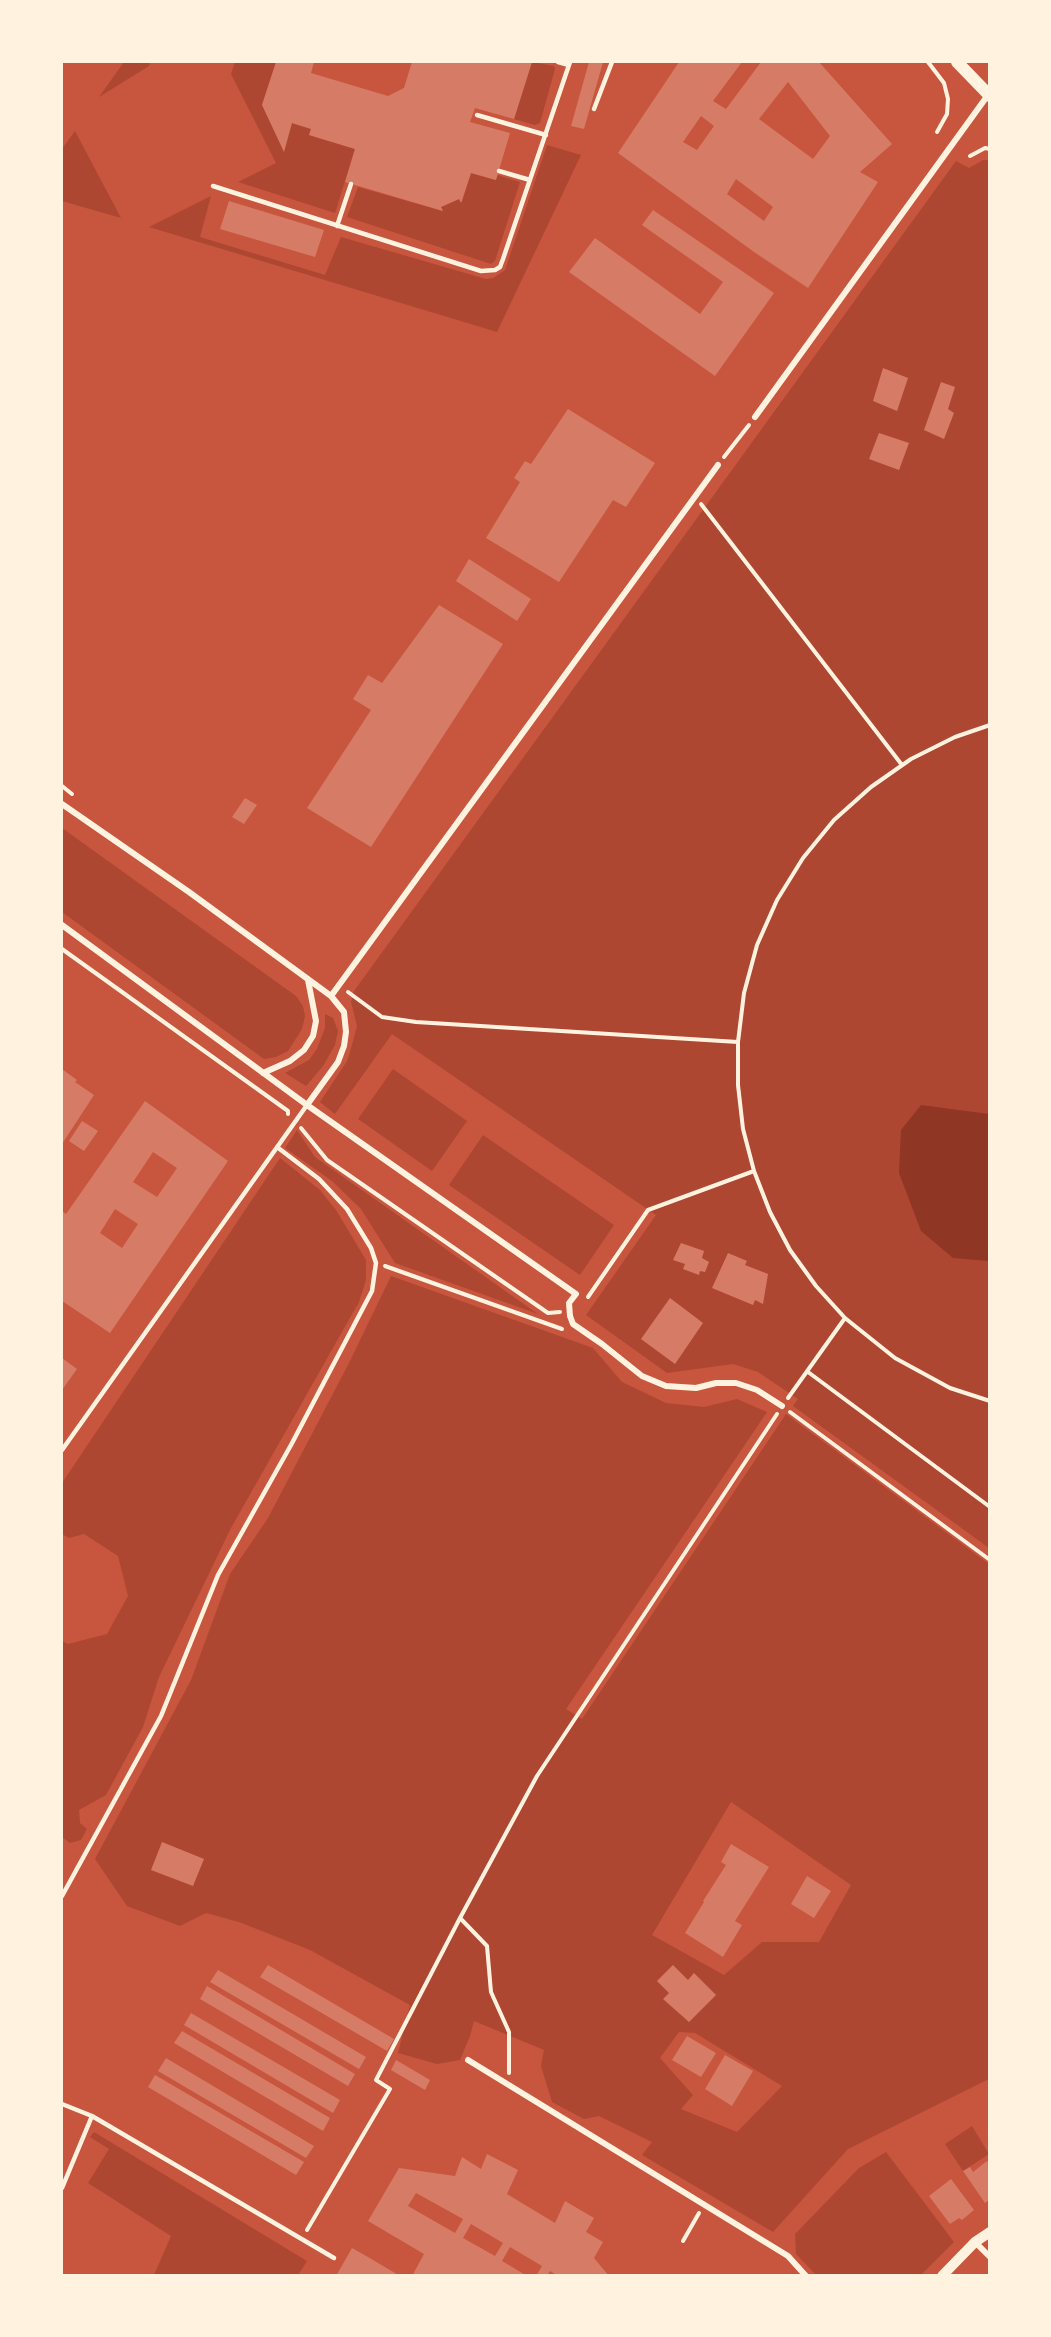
<!DOCTYPE html>
<style>
body{margin:0}
#map{position:relative;width:1051px;height:2337px;overflow:hidden;background:#c8553d;font-family:"DM Sans",sans-serif}
canvas{display:block}
.frame{position:absolute;inset:0;border:63px solid #fff3e0;pointer-events:none}
</style>
<div id="map">
<canvas width="1051" height="2337"></canvas>
<div class="frame"></div>
</div>
<script>
const ctx = document.querySelector('canvas').getContext('2d');
ctx.lineJoin = 'round';
function fillPath(path, color) { ctx.fillStyle = color; ctx.fill(path, 'evenodd'); }
const shape = rows => new Path2D(rows.map(r => 'M' + r).join(''));
function trace(path, color, width, dash) { ctx.strokeStyle = color; ctx.lineWidth = width; ctx.lineCap = dash ? 'butt' : 'round'; ctx.setLineDash(dash || []); ctx.stroke(path); }
fillPath(shape([
 [124,62,150,62,149,66,99,97],
 [235,62,276,62,262,105,292,123,311,129,309,135,355,149,335,213,238,182,276,163,231,74],
 [532,62,554,66,555,69,540,123,535,125,514,119],
 [75,131,121,218,62,201,62,149],
 [547,145,581,155,497,332,149,227,211,196,200,237,325,275,341,237,486,279,493,278,505,270],
 [983,160,989,160,989,1548,793,1406,798,1399,758,1372,733,1364,667,1373,586,1315,656,1215,392,1034,335,1114,320,1102,347,1061,352,1045,357,1026,351,1002,354,991,956,161,969,168],
 [471,173,495,180,497,175,520,182,495,261,491,264,347,217,358,187,442,211,441,207,459,199,462,202],
 [62,828,296,996,303,1006,305,1016,302,1029,288,1051,276,1057,264,1059,62,912],
 [325,1014,333,1018,338,1031,335,1045,323,1066,306,1086,285,1073,309,1060,317,1049,325,1028],
 [393,1069,467,1121,432,1171,358,1119],
 [297,1130,315,1157,538,1314,395,1263,361,1209,332,1181,285,1148],
 [483,1135,614,1225,580,1275,449,1185],
 [280,1158,320,1190,336,1210,366,1260,366,1280,359,1302,231,1528,159,1677,143,1727,106,1795,79,1810,80,1823,87,1829,81,1840,70,1843,62,1837,62,1641,68,1644,107,1634,128,1596,118,1556,84,1534,69,1538,62,1534,62,1483],
 [391,1276,593,1348,622,1382,666,1403,704,1407,737,1399,767,1412,566,1709,582,1719,786,1414,989,1564,989,2079,848,2149,773,2232,642,2155,652,2142,599,2116,584,2119,552,2102,541,2066,544,2050,474,2021,470,2036,460,2060,437,2064,398,2053,410,2005,310,1950,239,1922,206,1913,180,1926,127,1906,95,1859,191,1680,230,1574,268,1518,349,1363],
 [731,1802,851,1885,819,1942,762,1942,724,1975,652,1935],
 [679,2032,695,2033,782,2086,737,2132,681,2109,693,2095,660,2058],
 [972,2126,989,2154,963,2171,945,2144],
 [94,2132,307,2261,298,2275,154,2275,171,2236,88,2183,109,2149,90,2137],
 [886,2152,954,2242,921,2275,816,2275,796,2254,795,2234,859,2168]
]), '#ae4732');
fillPath(shape([
 [921,1105,989,1114,989,1261,953,1258,921,1231,899,1173,901,1130]
]), '#8f3625');
fillPath(shape([
 [276,62,314,62,311,73,388,96,404,88,412,62,532,62,514,119,475,108,470,122,510,133,496,180,471,173,461,203,459,199,441,207,443,211,345,182,355,149,309,135,311,129,292,123,284,152,262,105],
 [589,62,603,62,584,129,571,126],
 [679,62,742,62,713,101,726,109,761,62,819,62,892,144,860,172,878,182,808,288,754,252,618,153],
 [788,82,830,136,813,159,759,119],
 [701,116,714,126,697,150,683,142],
 [736,179,773,207,764,221,727,194],
 [229,201,324,230,315,257,220,229],
 [653,210,774,293,715,376,569,272,595,238,700,314,723,282,642,225],
 [883,368,908,378,897,411,873,401],
 [941,382,955,387,948,409,954,413,944,439,924,430],
 [568,409,655,463,626,507,613,500,559,582,486,538,520,482,514,478,525,461,531,464],
 [879,433,909,443,899,470,869,459],
 [469,559,531,599,517,621,456,581],
 [439,605,503,644,371,847,307,808,371,710,353,699,368,675,382,683],
 [245,798,257,805,244,824,232,817],
 [62,1069,77,1080,75,1082,94,1095,62,1144],
 [145,1101,228,1161,110,1333,62,1301,62,1211,66,1214],
 [153,1152,177,1168,157,1197,133,1182],
 [115,1209,138,1224,122,1248,100,1233],
 [82,1121,98,1131,84,1151,69,1141],
 [681,1243,704,1251,702,1258,709,1262,705,1272,700,1271,699,1275,683,1269,685,1264,673,1260],
 [728,1253,747,1261,745,1265,768,1274,763,1304,755,1300,753,1305,712,1288],
 [670,1298,703,1323,675,1364,641,1339],
 [62,1358,77,1369,62,1390],
 [162,1842,204,1859,193,1886,151,1870],
 [731,1844,769,1867,735,1921,742,1925,723,1957,685,1933,704,1902,703,1901,726,1865,721,1862],
 [807,1876,831,1891,814,1918,791,1904],
 [268,1965,394,2039,387,2051,260,1977],
 [673,1965,688,1980,694,1973,716,1995,689,2022,663,1999,669,1993,657,1981],
 [218,1970,366,2057,359,2069,210,1982],
 [207,1986,355,2074,348,2086,200,1999],
 [191,2013,340,2100,333,2113,184,2025],
 [182,2031,330,2118,323,2131,174,2043],
 [687,2036,716,2053,701,2077,672,2060],
 [725,2055,753,2071,732,2106,705,2089],
 [166,2058,314,2146,306,2158,158,2071],
 [396,2060,430,2080,425,2090,391,2070],
 [155,2075,304,2162,296,2175,148,2087],
 [487,2154,518,2170,507,2194,555,2223,565,2201,594,2218,586,2232,603,2242,594,2258,609,2276,558,2276,550,2271,547,2276,536,2276,542,2266,510,2247,502,2261,527,2276,412,2276,424,2254,368,2221,399,2168,455,2176,462,2157,481,2169],
 [416,2193,463,2219,455,2233,408,2206],
 [471,2224,503,2243,495,2256,463,2238],
 [987,2161,990,2164,990,2199,985,2203,963,2171,970,2167,973,2172],
 [951,2179,974,2210,962,2220,959,2218,950,2224,929,2196],
 [352,2248,368,2257,400,2276,336,2276]
]), '#d67c66');
trace(shape([
 [928,62,944,83,948,99,947,114,937,132],
 [970,156,985,148,990,149],
 [724,457,749,425],
 [701,504,902,765],
 [990,725,955,737,911,759,871,787,834,820,803,858,777,900,757,945,744,993,738,1042,738,1085,743,1129,754,1171,770,1212,790,1250,816,1286,845,1318,895,1358,950,1388,990,1401],
 [62,786,72,794],
 [62,949,288,1111,288,1114],
 [348,992,382,1017,416,1022,738,1042],
 [301,1128,327,1160,548,1313,560,1312],
 [385,1266,562,1329],
 [588,1297,648,1210,754,1171],
 [808,1372,990,1507],
 [788,1398,845,1318],
 [790,1412,990,1560],
 [460,1918,487,1946,491,1992,509,2032,509,2073],
 [307,2230,390,2089,376,2080,460,1918,537,1776,777,1414],
 [683,2241,699,2213]
]), '#fff3e0', 4);
trace(shape([
 [558,62,569,65],
 [594,109,612,62],
 [477,115,546,135],
 [499,171,530,180],
 [213,186,481,271,495,270,500,267,503,259,570,62],
 [337,226,351,184],
 [62,1450,307,1105],
 [62,1896,161,1716,218,1575,291,1445,372,1291,376,1263,371,1248,347,1209,319,1179,277,1147],
 [62,2104,92,2116,62,2188],
 [92,2116,334,2258]
]), '#fff3e0', 4.5);
trace(shape([
 [755,417,988,95],
 [62,804,189,892,331,996,344,1012,346,1032,344,1046,338,1062,307,1105],
 [62,925,307,1105,576,1294,569,1303,570,1316,573,1324,602,1344,642,1376,666,1386,696,1388,716,1383,736,1383,757,1390,782,1406],
 [331,996,718,465],
 [263,1073,290,1061,304,1050,313,1036,316,1021,308,980],
 [468,2060,788,2256,806,2276],
 [975,2242,990,2257]
]), '#fff3e0', 6);
trace(shape([
 [942,2276,975,2242,990,2232]
]), '#fff3e0', 10);
trace(shape([
 [957,62,990,96]
]), '#fff3e0', 12);
</script>
